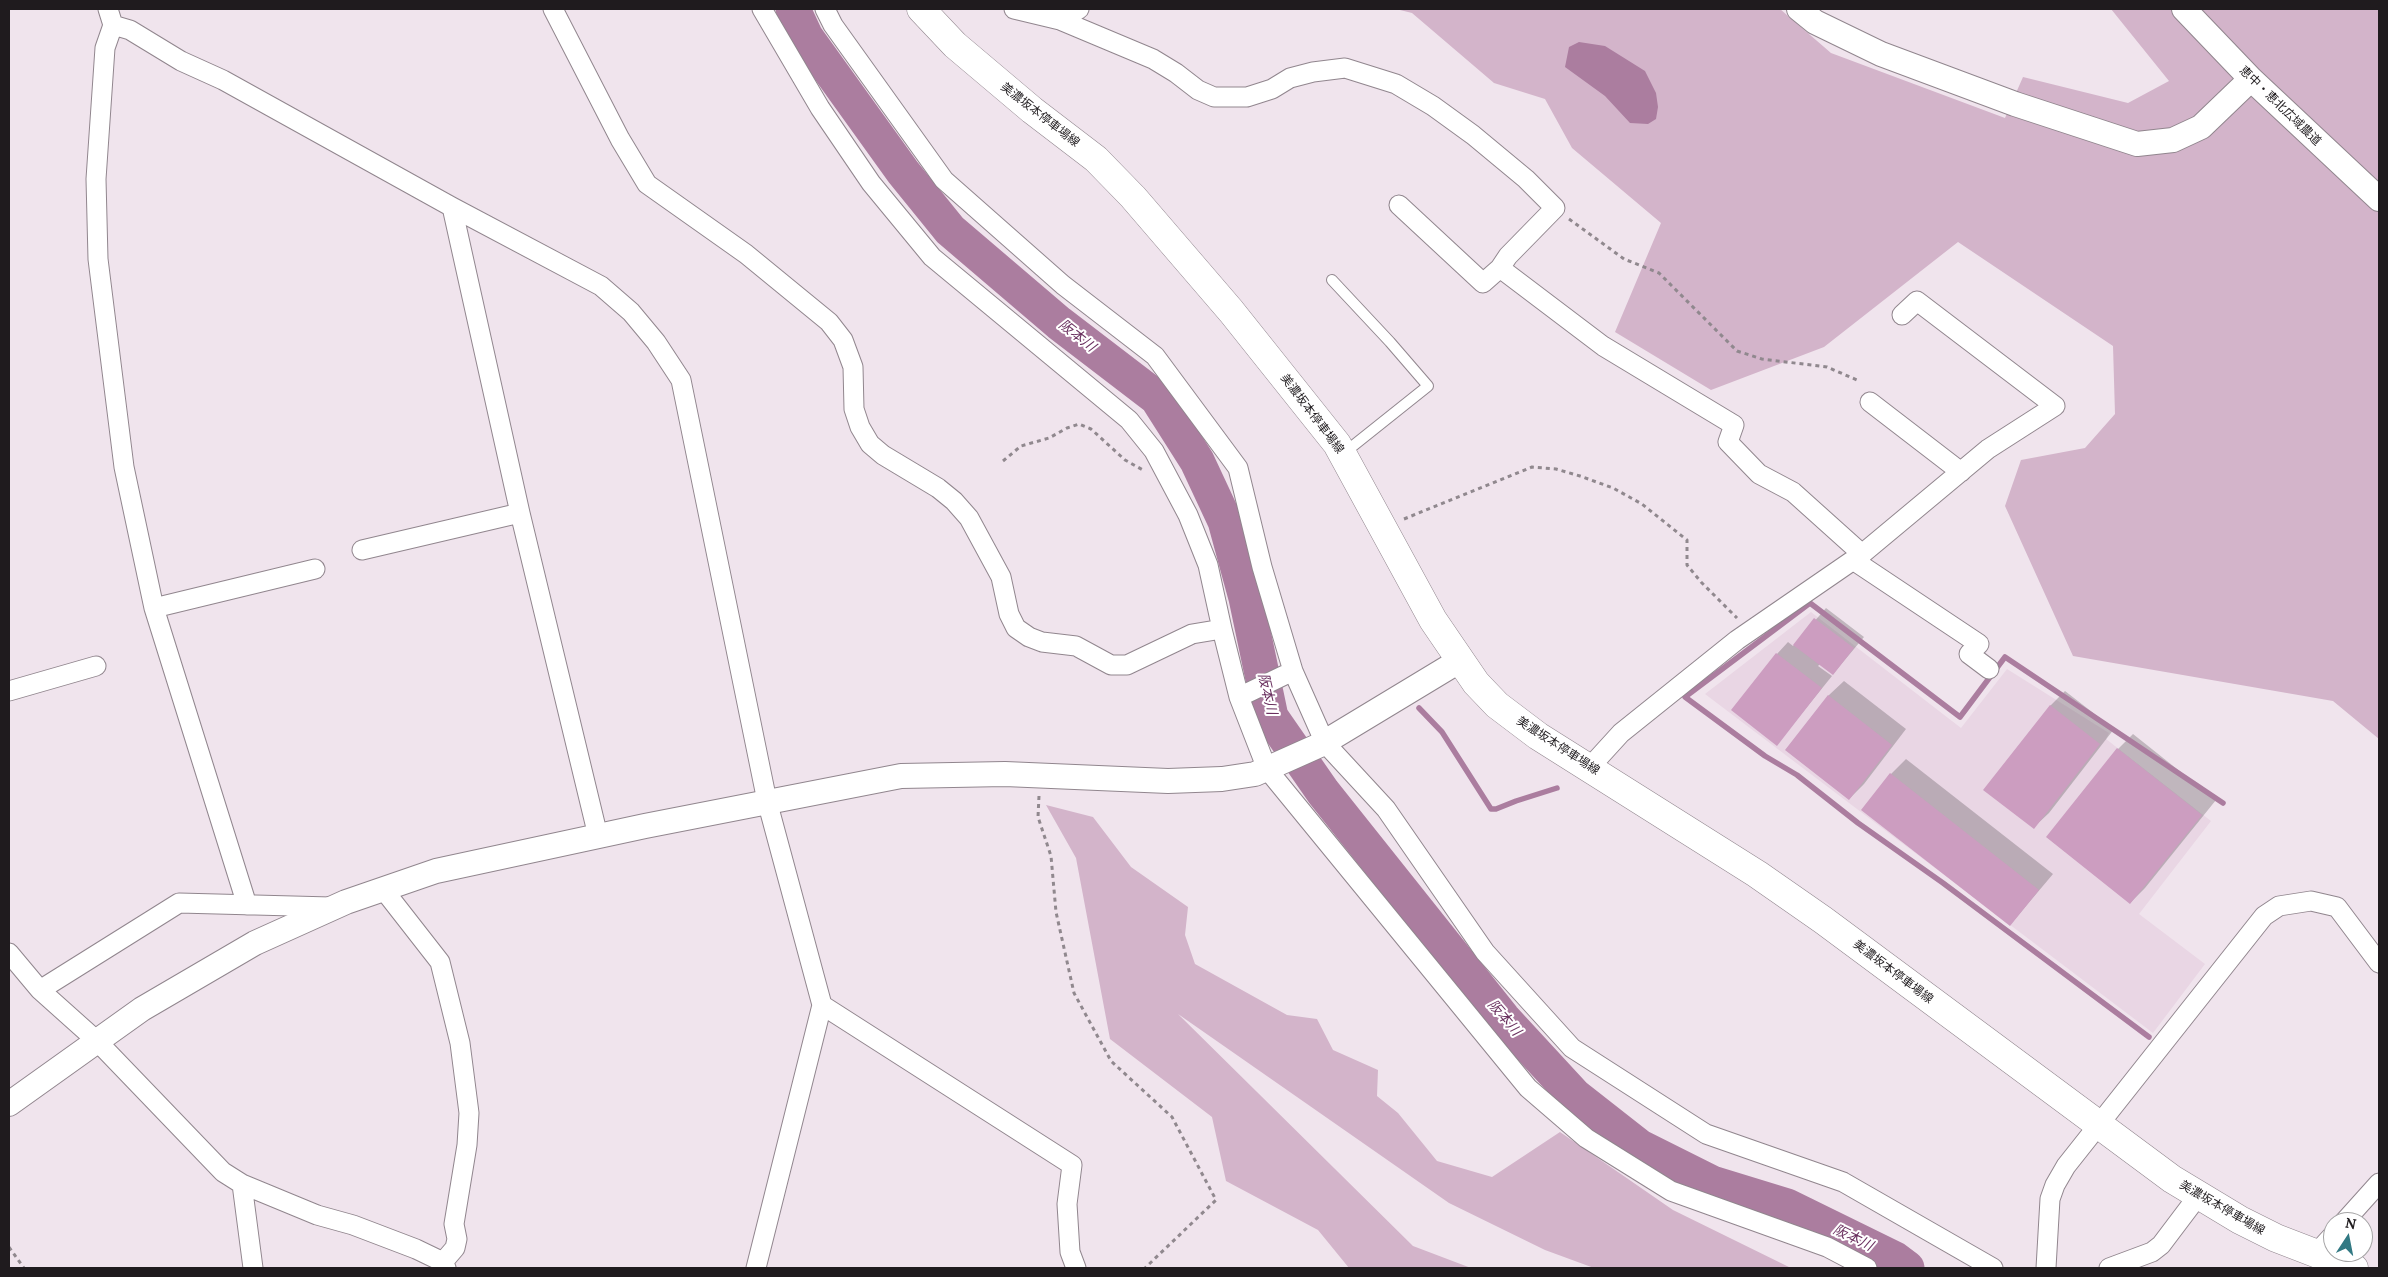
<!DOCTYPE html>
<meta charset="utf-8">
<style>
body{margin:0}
#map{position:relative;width:2388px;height:1277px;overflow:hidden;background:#f0e4ed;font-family:Lora,serif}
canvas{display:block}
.frame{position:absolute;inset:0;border:10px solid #1f1b1e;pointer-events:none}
.north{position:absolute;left:2323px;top:1212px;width:50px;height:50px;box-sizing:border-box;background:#fff;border:1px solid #a5a4a5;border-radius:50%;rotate:11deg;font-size:14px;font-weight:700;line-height:20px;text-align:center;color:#1f1b1e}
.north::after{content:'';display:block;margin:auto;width:18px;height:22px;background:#327983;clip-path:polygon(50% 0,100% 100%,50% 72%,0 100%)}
</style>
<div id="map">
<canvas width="2388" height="1277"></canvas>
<div class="frame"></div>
<div class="north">N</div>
</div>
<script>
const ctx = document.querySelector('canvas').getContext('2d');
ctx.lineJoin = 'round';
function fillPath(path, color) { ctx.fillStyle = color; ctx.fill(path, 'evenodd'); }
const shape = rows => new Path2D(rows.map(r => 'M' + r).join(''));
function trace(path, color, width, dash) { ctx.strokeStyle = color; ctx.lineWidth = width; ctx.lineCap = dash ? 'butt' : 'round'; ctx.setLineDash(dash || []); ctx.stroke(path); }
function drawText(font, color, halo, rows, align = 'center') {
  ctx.font = font + ' Lora,"Noto Sans JP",serif'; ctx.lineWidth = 4; ctx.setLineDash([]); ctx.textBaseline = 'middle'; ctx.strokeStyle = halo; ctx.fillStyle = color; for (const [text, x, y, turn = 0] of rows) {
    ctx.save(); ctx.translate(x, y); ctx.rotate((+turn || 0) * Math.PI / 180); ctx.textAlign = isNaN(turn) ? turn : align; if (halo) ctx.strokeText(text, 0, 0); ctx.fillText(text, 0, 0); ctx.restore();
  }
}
fillPath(shape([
 [1811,612,1961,728,2007,669,2109,733,2106,739,2211,821,2139,914,2205,964,2153,1033,1705,694]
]), '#e9d6e4');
fillPath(shape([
 [1396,9,1780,9,1831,53,2005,118,2023,77,2128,103,2169,81,2111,9,2379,9,2379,739,2333,701,2073,656,2005,506,2021,460,2085,448,2115,414,2113,346,1958,242,1824,347,1711,390,1615,332,1661,223,1572,148,1545,99,1494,83,1412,13],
 [1046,805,1093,817,1131,867,1188,907,1185,935,1195,964,1287,1015,1317,1019,1333,1050,1378,1070,1377,1096,1398,1113,1437,1161,1492,1177,1560,1132,1673,1210,1791,1268,1594,1268,1545,1250,1449,1203,1178,1014,1413,1246,1471,1268,1349,1268,1318,1230,1226,1181,1212,1117,1110,1039,1076,858]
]), '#d3b4ca');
fillPath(shape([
 [1579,42,1605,46,1645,71,1656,93,1658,107,1656,119,1648,124,1630,123,1605,96,1565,67,1569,47]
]), '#ab7d9f');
fillPath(shape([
 [1826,608,1864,637,1833,674,1820,664,1818,666,1832,676,1777,744,1733,710,1777,654,1788,642,1793,646],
 [1844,681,1906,729,1864,784,1849,799,1786,750,1829,695],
 [2065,691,2114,729,2049,813,2034,827,2050,706],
 [2133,734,2216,800,2145,888,2130,903,2047,837,2118,749],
 [1906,759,2053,874,2010,925,1863,810,1891,774]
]), '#0003');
trace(shape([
 [1419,708,1442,732,1491,809,1496,809,1516,801,1557,788],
 [2149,1037,1943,883,1858,823,1797,775,1765,756,1685,697,1810,603,1960,717,2005,657,2223,803]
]), '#ab7d9f', 5.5);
trace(shape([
 [793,9,806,37,903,172,950,230,1059,323,1157,398,1197,461,1225,521,1246,598,1271,717,1323,792,1503,1018,1575,1096,1640,1147,1712,1183,1787,1206,1895,1259,1907,1268]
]), '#ab7d9f', 35);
fillPath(shape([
 [1814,618,1854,648,1833,675,1793,645],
 [1776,653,1822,688,1777,746,1731,710],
 [1828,695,1892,745,1849,800,1785,750],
 [2050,705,2100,744,2034,829,1983,790],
 [2117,748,2202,815,2130,904,2046,837],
 [1890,773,2039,890,2010,926,1861,810]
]), '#cc9dc0');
const service = shape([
 [1332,280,1390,342,1428,386,1344,453]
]);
const minor = shape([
 [108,9,113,25,130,30,181,61,223,80,452,207,601,286,631,312,656,342,681,380,767,801,822,1005,756,1268],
 [553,9,620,139,647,184,746,254,829,322,843,340,853,367,854,409,860,427,870,444,883,455,938,488,954,501,969,518,1001,577,1009,614,1016,628,1029,637,1042,642,1076,646,1111,665,1127,665,1192,634,1222,629,1239,697,1267,769,1528,1088,1586,1138,1671,1191,1827,1247,1867,1268],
 [762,9,820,108,871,183,932,257,1129,420,1154,451,1188,515,1208,565,1222,629],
 [825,9,833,25,944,180,1063,285,1155,356,1238,468,1262,567,1293,671,1325,743,1386,809,1485,952,1572,1048,1706,1134,1843,1182,1993,1268],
 [1014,9,1060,20,1153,59,1176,73,1198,90,1214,97,1247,97,1272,89,1290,78,1313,72,1345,68,1396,84,1433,106,1473,135,1526,179,1555,208,1508,256,1500,268,1603,346,1734,425,1728,442,1759,474,1793,492,1862,554],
 [1060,20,1079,9],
 [113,25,105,48,96,179,98,259,124,467,154,608,247,905],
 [1399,205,1483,283,1500,268],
 [452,207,520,513,598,836],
 [1870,402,1961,472],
 [362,550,520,513],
 [1853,560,1979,644,1969,654,1989,669],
 [154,608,315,569],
 [9,691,96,666],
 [1239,697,1293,671],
 [1590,767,1621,733,1737,640,1862,554,1988,449,2055,406,1917,301,1902,315],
 [383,889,440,962,460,1043,469,1113,467,1145,454,1224,457,1239,455,1248,443,1262],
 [9,953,40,990,97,1041,223,1172,242,1184,317,1215,353,1225,416,1249,443,1262,446,1268],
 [40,990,179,903,331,907],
 [822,1005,1072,1165,1067,1204,1070,1252,1076,1268],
 [242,1184,253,1268],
 [2344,1222,2379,1183],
 [2320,1255,2323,1246,2333,1235],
 [2046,1268,2050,1199,2055,1185,2066,1166,2264,916,2279,906,2311,901,2337,907,2379,963],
 [2109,1268,2152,1252,2161,1245,2198,1196]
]);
const tertiary = shape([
 [1799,9,1815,22,1881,54,2015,104,2137,144,2173,140,2201,127,2251,79],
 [2184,9,2251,79,2379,199],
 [9,1104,142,1009,255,943,346,902,436,871,645,826,901,776,1005,774,1168,781,1222,779,1255,774,1320,745,1459,661]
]);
const secondary = shape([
 [921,9,955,45,1032,110,1096,159,1133,197,1231,311,1337,444,1433,620,1476,683,1497,705,1538,736,1757,874,1823,920,2172,1179,2240,1220,2276,1238,2354,1268]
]);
trace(service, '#91868e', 12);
trace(minor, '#91868e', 21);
trace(tertiary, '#91868e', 26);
trace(secondary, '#91868e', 29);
trace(shape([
 [1569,219,1624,259,1659,273,1737,351,1762,359,1827,367,1857,380],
 [1003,461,1021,446,1049,438,1067,428,1079,424,1091,429,1125,460,1143,470],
 [1404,519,1532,467,1556,469,1580,476,1613,488,1642,504,1687,540,1687,565,1701,582,1737,618],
 [1039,796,1038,817,1051,856,1056,912,1074,993,1111,1061,1172,1117,1216,1200,1145,1268],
 [9,1247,24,1268]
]), '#90888e', 3, [4, 4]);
trace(service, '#fff', 10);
trace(minor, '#fff', 19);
trace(tertiary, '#fff', 24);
trace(secondary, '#fff', 28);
drawText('12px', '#1f1b1e', '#fff', [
 ["恵中・恵北広域農道",2280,106,44],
 ["美濃坂本停車場線",1040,115,38],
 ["美濃坂本停車場線",1312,414,53],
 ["美濃坂本停車場線",1558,746,33],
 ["美濃坂本停車場線",1893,972,37],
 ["美濃坂本停車場線",2222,1208,30]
]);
drawText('italic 14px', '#6a305f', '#fff', [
 ["阪本川",1077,336,38],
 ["阪本川",1267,694,77],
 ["阪本川",1504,1018,49],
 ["阪本川",1853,1238,26]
]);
</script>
